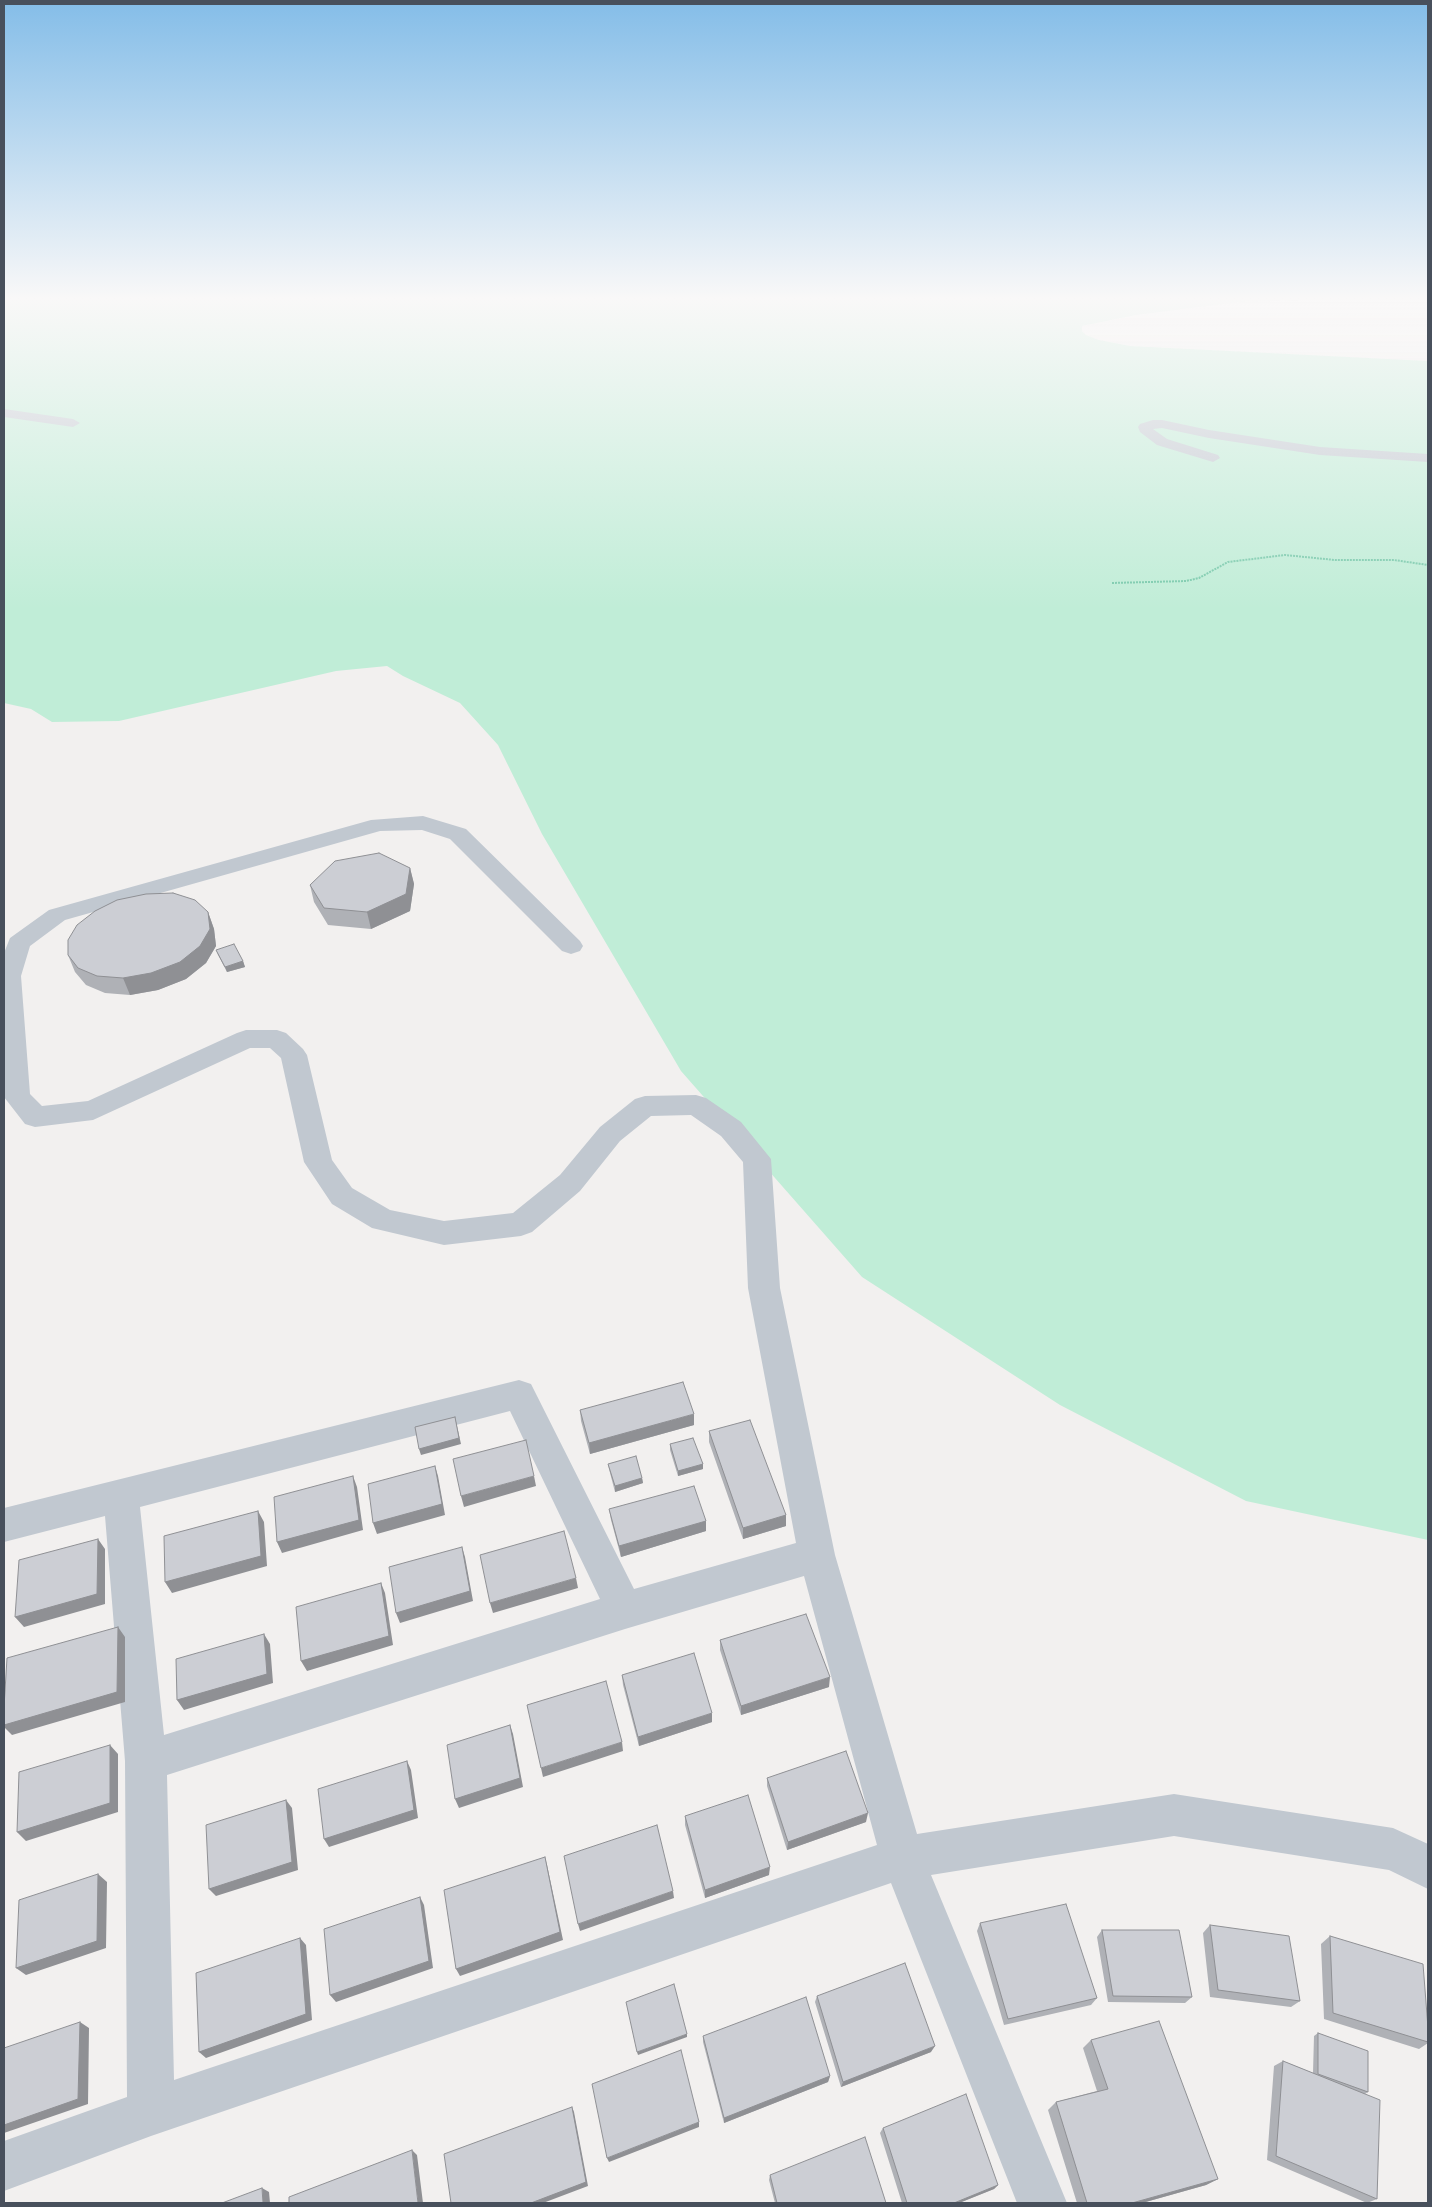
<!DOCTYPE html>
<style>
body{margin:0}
#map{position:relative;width:1432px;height:2207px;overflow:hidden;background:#f2f0ef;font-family:"Sofia Sans Condensed",sans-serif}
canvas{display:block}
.frame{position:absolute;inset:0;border:5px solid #48505c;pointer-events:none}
</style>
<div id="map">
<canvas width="1432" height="2207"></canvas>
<div class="frame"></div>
</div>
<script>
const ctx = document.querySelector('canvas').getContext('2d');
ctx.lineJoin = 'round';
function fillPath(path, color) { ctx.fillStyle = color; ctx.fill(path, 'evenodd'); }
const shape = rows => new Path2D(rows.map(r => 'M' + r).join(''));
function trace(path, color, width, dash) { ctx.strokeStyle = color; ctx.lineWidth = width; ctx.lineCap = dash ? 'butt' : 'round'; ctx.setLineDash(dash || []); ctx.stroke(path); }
fillPath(shape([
 [4,300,1302,300,1239,302,1136,315,1082,326,1082,331,1086,335,1099,340,1130,346,1428,361,1428,1540,1246,1501,1060,1405,862,1277,681,1071,542,834,498,745,460,703,403,676,387,666,336,671,119,721,52,722,31,709,4,703]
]), '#c0edd7');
trace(shape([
 [1112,583,1186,581,1199,578,1228,562,1285,555,1335,560,1394,560,1428,565]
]), '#7acaac', 2, [2, 1]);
fillPath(shape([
 [4,409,73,419,80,423,73,427,4,417,4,409],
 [1162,420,1209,430,1320,447,1428,454,1428,462,1320,455,1209,438,1162,428,1153,429,1167,439,1218,455,1220,458,1213,462,1157,445,1140,432,1138,427,1140,424,1153,420,1162,420],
 [423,816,466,829,580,941,583,946,580,951,571,954,562,951,450,839,422,830,380,831,65,920,30,946,21,976,30,1094,42,1106,88,1101,237,1033,246,1030,277,1030,286,1033,303,1049,307,1055,332,1160,352,1188,390,1210,444,1221,513,1213,560,1175,600,1127,635,1099,645,1096,696,1095,706,1098,741,1122,771,1159,780,1288,835,1555,917,1834,1174,1794,1393,1828,1428,1844,1428,1889,1389,1870,1174,1836,931,1875,1067,2203,1017,2203,891,1883,151,2136,4,2191,4,2141,127,2097,125,1761,105,1516,4,1542,4,1508,519,1380,531,1384,634,1589,796,1543,748,1288,743,1162,721,1136,691,1115,651,1116,620,1141,580,1191,532,1232,521,1236,444,1245,372,1228,332,1204,304,1162,281,1058,270,1048,250,1048,93,1120,35,1127,25,1124,4,1097,4,953,10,938,49,910,371,820,423,816],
 [510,1411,600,1599,164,1735,140,1507,510,1411],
 [804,1576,877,1845,174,2080,167,1775,625,1629,804,1576]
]), '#c1c8d0');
fillPath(shape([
 [410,868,414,884,410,911,371,929,328,925,314,902,310,885],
 [208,912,214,929,216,946,206,963,186,979,158,990,130,995,105,993,86,985,75,972,68,955],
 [216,950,243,961,245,967,227,972,218,955],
 [580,1410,694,1425,590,1454,581,1421],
 [709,1431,786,1515,786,1526,743,1539,709,1442],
 [670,1444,703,1464,703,1469,678,1476,670,1450],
 [608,1464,642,1478,643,1483,615,1492,609,1469],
 [609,1509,706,1521,706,1531,621,1557,611,1520],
 [720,1640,829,1687,741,1715,720,1650],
 [622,1675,712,1722,639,1746,623,1685],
 [767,1778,866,1822,787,1850,767,1786],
 [685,1816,769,1875,705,1898,685,1825],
 [980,1923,1097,1998,1091,2005,1004,2025,977,1931],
 [1210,1925,1300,2001,1291,2007,1210,1997,1203,1933],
 [1102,1930,1192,1997,1185,2003,1108,2002,1097,1937],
 [1330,1936,1428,2028,1428,2043,1419,2049,1324,2019,1321,1944],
 [817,1996,931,2052,841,2087,815,2002],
 [1318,2033,1368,2092,1365,2094,1377,2199,1367,2203,1267,2160,1274,2066,1283,2061,1313,2073,1314,2036],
 [703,2036,830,2076,828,2082,724,2123,703,2042],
 [1091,2040,1218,2179,1206,2185,1142,2203,1077,2203,1048,2110,1056,2102,1097,2091,1083,2048],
 [883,2128,998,2185,994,2189,959,2203,902,2203,880,2133],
 [770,2175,886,2203,775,2203,769,2180]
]), '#afb1b6');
fillPath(shape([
 [410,868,414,884,410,911,371,929,367,912],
 [208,912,214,929,216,946,206,963,186,979,158,990,130,995,123,978],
 [243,961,245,967,227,972,225,967],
 [694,1414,694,1425,590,1454,589,1443],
 [455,1417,461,1444,421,1455,419,1449],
 [703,1464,703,1469,678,1476,678,1471],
 [435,1466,438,1476,445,1515,377,1534,373,1523],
 [353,1476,357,1487,363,1530,282,1553,277,1542],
 [534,1476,536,1486,464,1507,461,1496],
 [642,1478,643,1483,615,1492,615,1486],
 [258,1511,264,1522,267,1566,172,1593,165,1582],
 [786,1515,786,1526,743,1539,743,1528],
 [706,1521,706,1531,621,1557,619,1546],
 [98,1539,105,1549,105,1604,24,1627,15,1617],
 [462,1547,465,1557,473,1601,400,1623,396,1613],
 [576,1578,578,1588,493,1613,490,1603],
 [381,1583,385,1593,393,1645,307,1671,301,1661],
 [118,1627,125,1637,125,1702,12,1735,4,1727,4,1725],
 [264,1634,270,1644,273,1683,184,1710,177,1700],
 [830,1677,829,1687,741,1715,741,1706],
 [712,1713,712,1722,639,1746,638,1737],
 [510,1725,513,1734,523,1787,459,1808,455,1799],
 [622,1742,623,1751,543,1777,541,1768],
 [110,1745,118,1754,118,1812,26,1841,17,1832],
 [407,1761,411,1770,418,1818,329,1847,324,1839],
 [286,1800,292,1808,298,1870,216,1896,209,1889],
 [868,1813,866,1822,787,1850,788,1842],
 [545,1857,547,1865,563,1940,460,1976,456,1969],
 [770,1867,769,1875,705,1898,705,1890],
 [98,1874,107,1882,106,1948,26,1975,16,1968],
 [673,1891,674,1898,580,1931,578,1924],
 [420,1897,424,1905,433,1968,336,2002,330,1995],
 [300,1938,306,1945,312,2020,206,2058,199,2052],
 [80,2022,89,2028,88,2104,4,2133,4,2125],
 [687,2034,687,2037,638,2055,637,2052],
 [935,2046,931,2052,841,2087,843,2082],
 [830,2076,828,2082,724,2123,724,2118],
 [572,2107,574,2112,588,2186,543,2203,531,2203],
 [699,2122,699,2127,609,2162,607,2158],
 [412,2150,417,2155,423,2203,418,2203],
 [1218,2179,1206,2185,1142,2203,1132,2203],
 [998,2185,994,2189,959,2203,954,2203],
 [262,2188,269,2192,270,2203,263,2203]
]), '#8f9094');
const building = shape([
 [379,853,410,868,406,894,367,912,324,908,310,885,335,861,379,853],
 [173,893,195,900,208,912,210,929,200,946,180,962,151,973,123,978,97,976,78,968,68,955,68,940,77,925,95,911,117,900,146,894,173,893],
 [234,944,243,961,225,967,216,950,234,944],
 [683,1382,694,1414,589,1443,580,1410,683,1382],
 [455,1417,459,1438,419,1449,415,1427,455,1417],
 [750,1420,786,1515,743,1528,709,1431,750,1420],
 [693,1438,703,1464,678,1471,670,1444,693,1438],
 [526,1440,534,1476,461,1496,453,1459,526,1440],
 [636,1456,642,1478,615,1486,608,1464,636,1456],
 [435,1466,442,1504,373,1523,368,1484,435,1466],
 [353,1476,359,1520,277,1542,274,1497,353,1476],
 [694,1486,706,1521,619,1546,609,1509,694,1486],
 [258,1511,261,1556,165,1582,164,1536,258,1511],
 [564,1531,576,1578,490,1603,480,1555,564,1531],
 [98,1539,97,1594,15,1617,19,1560,98,1539],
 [462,1547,470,1591,396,1613,389,1567,462,1547],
 [381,1583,389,1636,301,1661,296,1607,381,1583],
 [806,1614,830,1677,741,1706,720,1640,806,1614],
 [118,1627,117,1692,4,1725,4,1707,7,1658,118,1627],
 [264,1634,267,1674,177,1700,176,1659,264,1634],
 [694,1653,712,1713,638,1737,622,1675,694,1653],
 [606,1681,622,1742,541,1768,527,1705,606,1681],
 [510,1725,520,1778,455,1799,447,1745,510,1725],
 [110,1745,110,1803,17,1832,19,1772,110,1745],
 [846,1751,868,1813,788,1842,767,1778,846,1751],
 [407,1761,414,1810,324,1839,318,1789,407,1761],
 [748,1795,770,1867,705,1890,685,1816,748,1795],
 [286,1800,292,1862,209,1889,206,1825,286,1800],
 [657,1825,673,1891,578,1924,564,1856,657,1825],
 [545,1857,560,1932,456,1969,444,1890,545,1857],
 [98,1874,97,1941,16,1968,19,1900,98,1874],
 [420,1897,429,1961,330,1995,324,1929,420,1897],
 [1066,1904,1097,1998,1008,2019,980,1923,1066,1904],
 [1210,1925,1289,1936,1300,2001,1218,1990,1210,1925],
 [1102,1930,1179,1930,1192,1997,1113,1996,1102,1930],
 [1330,1936,1423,1964,1428,2028,1428,2042,1333,2013,1330,1936],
 [300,1938,306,2014,199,2052,196,1973,300,1938],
 [905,1963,935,2046,843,2082,817,1996,905,1963],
 [674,1984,687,2034,637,2052,626,2002,674,1984],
 [806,1997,830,2076,724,2118,703,2036,806,1997],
 [1159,2021,1218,2179,1132,2203,1087,2203,1056,2102,1108,2089,1091,2040,1159,2021],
 [80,2022,78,2099,4,2125,4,2048,80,2022],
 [1318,2033,1368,2051,1368,2092,1318,2074,1318,2033],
 [681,2050,699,2122,607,2158,592,2084,681,2050],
 [1283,2061,1380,2100,1377,2199,1276,2156,1283,2061],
 [966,2094,998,2185,954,2203,907,2203,883,2128,966,2094],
 [572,2107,586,2182,531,2203,451,2203,444,2154,572,2107],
 [865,2137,886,2203,777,2203,770,2175,865,2137],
 [412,2150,418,2203,289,2203,289,2197,412,2150],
 [262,2188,263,2203,222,2203,262,2188]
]);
fillPath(building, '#ccced4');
trace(building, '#8f9094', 1);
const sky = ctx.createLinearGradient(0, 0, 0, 609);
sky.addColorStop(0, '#84bde8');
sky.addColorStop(0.49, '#f9f8f8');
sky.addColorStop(1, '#f9f8f800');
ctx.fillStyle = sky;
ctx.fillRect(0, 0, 1432, 609);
</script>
